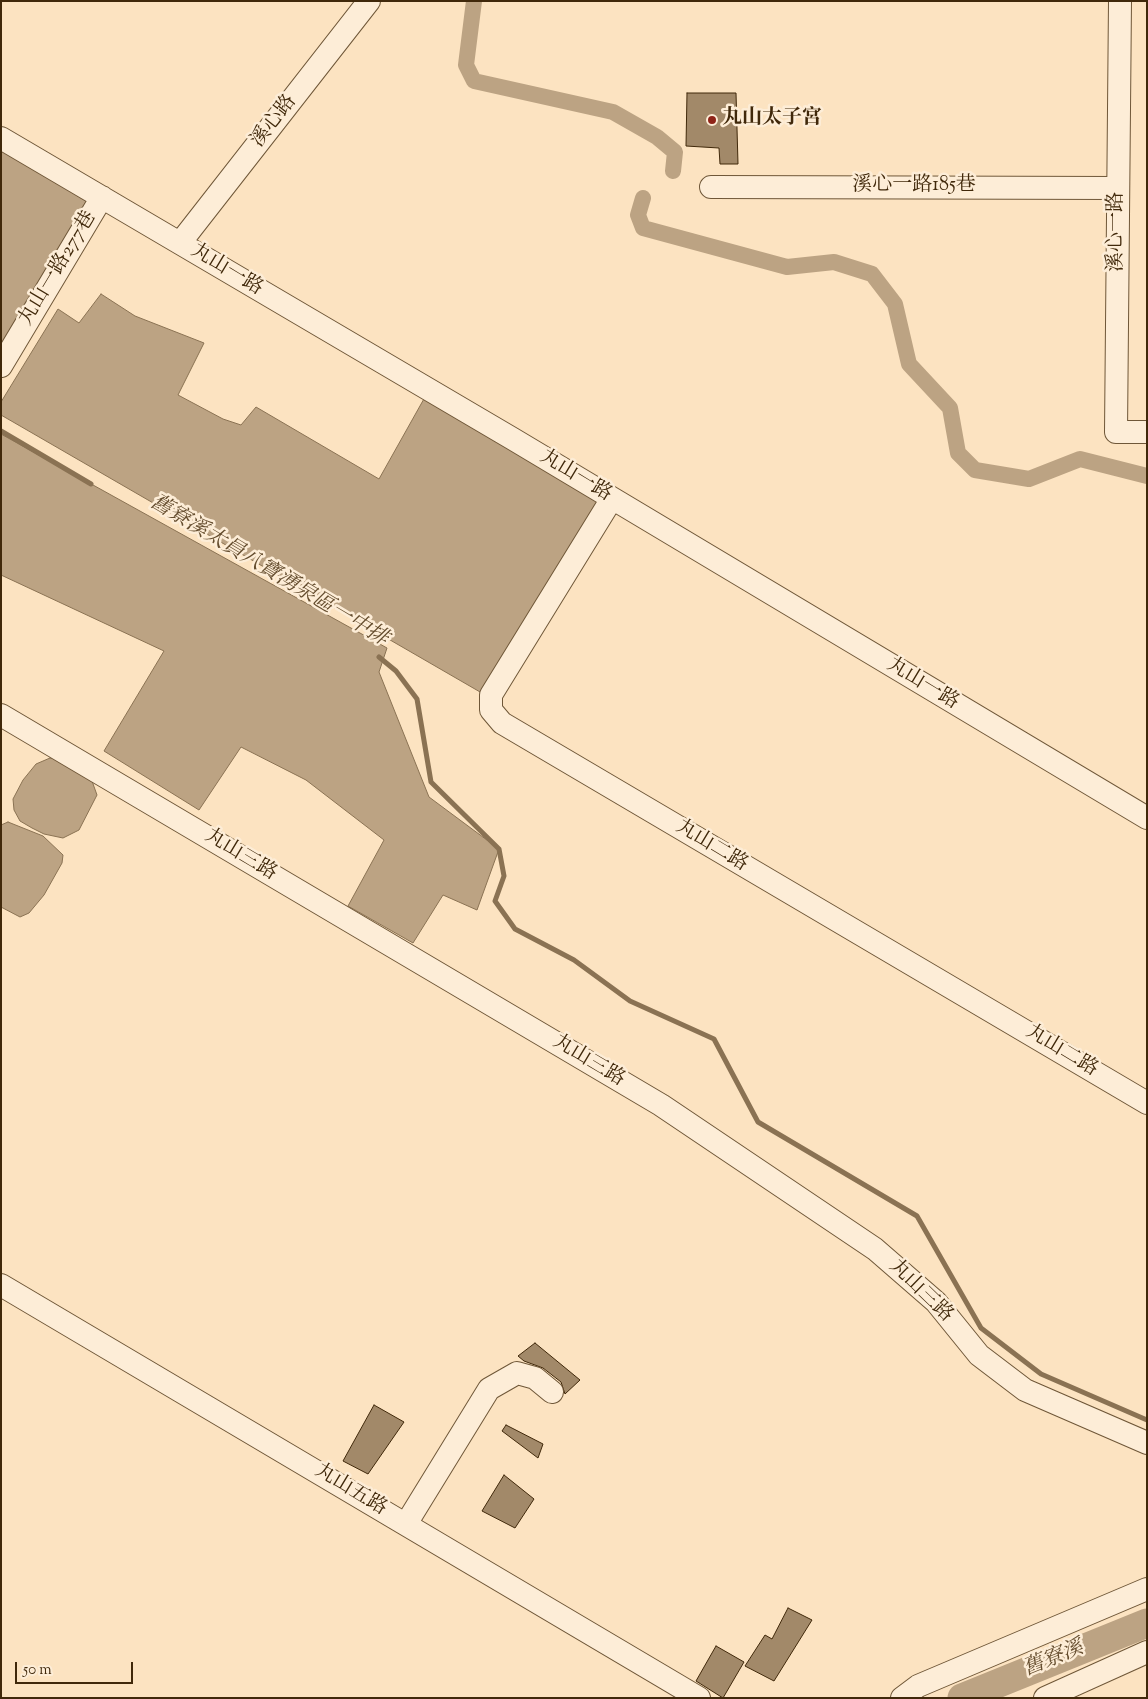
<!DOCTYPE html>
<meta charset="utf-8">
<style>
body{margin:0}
#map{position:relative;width:1148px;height:1699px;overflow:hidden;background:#fce3c1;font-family:"Sorts Mill Goudy",serif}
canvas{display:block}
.frame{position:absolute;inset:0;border:2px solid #40280a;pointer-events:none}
.scale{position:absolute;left:15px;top:1662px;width:118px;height:22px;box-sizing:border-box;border:2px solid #40280a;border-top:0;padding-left:6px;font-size:15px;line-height:18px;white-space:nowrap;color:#40280a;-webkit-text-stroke:4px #fdedd7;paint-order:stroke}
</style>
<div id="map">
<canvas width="1148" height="1699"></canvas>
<div class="frame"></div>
<div class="scale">50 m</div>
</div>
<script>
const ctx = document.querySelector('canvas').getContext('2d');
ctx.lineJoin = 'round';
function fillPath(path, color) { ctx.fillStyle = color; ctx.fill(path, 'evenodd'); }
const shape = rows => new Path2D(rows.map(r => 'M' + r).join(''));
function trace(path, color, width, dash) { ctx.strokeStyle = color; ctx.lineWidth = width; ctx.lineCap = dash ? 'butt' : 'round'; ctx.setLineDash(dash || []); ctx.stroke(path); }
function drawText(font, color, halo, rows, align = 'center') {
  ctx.font = font + ' "Sorts Mill Goudy","Noto Serif TC",serif'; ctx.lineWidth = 5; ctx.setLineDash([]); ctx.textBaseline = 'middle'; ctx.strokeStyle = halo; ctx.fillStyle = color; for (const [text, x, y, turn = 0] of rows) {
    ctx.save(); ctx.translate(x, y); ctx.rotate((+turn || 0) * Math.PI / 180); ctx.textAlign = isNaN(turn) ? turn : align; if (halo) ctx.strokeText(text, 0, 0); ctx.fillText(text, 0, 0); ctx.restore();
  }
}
const water = shape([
 [1,148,89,203,1,349,1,148],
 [101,294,135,316,204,343,178,395,223,419,241,425,256,407,379,479,425,397,601,501,487,696,1,415,1,402,58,309,79,323,101,294],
 [1,434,387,648,379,672,429,797,499,849,477,910,443,895,413,943,348,906,384,840,306,780,241,747,199,810,104,751,164,651,1,575,1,434],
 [50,758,64,759,92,781,97,795,79,830,63,838,44,834,32,828,20,821,14,810,13,799,23,780,36,764,50,758],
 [8,822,43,836,63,855,62,863,44,895,29,913,20,917,1,907,1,825,8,822]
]);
fillPath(water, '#bca383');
trace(water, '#8a7253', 1);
trace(shape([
 [1,431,91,484],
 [379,657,396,671,417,699,431,782,499,849,504,876,495,901,515,929,574,960,630,1001,714,1039,758,1122,917,1216,981,1328,1041,1374,1147,1420]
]), '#8a7253', 5);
trace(shape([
 [474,1,466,65,474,81,613,112,657,137,675,152,673,171],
 [643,198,638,215,643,228,787,267,834,262,872,274,895,304,909,364,950,408,958,453,975,470,1029,479,1080,459,1147,476]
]), '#bca383', 16);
trace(shape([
 [962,1698,1147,1623]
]), '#bca383', 29);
const building = shape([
 [687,93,736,93,738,164,720,164,719,148,686,146,687,93],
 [535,1343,580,1380,565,1394,561,1382,543,1368,524,1361,518,1356,535,1343],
 [374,1405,404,1422,368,1474,343,1461,374,1405],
 [506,1425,543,1444,538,1458,502,1431,506,1425],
 [504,1475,534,1499,515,1528,482,1511,504,1475],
 [788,1608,812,1620,774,1681,745,1666,765,1635,772,1639,788,1608],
 [716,1646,744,1662,723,1698,696,1681,716,1646]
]);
fillPath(building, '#a28969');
trace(building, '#40280a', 1);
const minor = shape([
 [1120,1,1116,432,1147,432],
 [1,138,513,439,1147,818],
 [711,187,1118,188],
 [180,243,369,1],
 [1,366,102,197],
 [611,500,491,695,491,710,502,723,1147,1103],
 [1,715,661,1105,875,1249,936,1302,979,1355,1025,1390,1147,1443],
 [1,1285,699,1698],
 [406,1524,489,1389,517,1373,535,1378,552,1392],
 [902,1698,918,1686,1147,1589],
 [1045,1698,1147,1652]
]);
trace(minor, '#6f5738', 24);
trace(minor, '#fdedd7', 22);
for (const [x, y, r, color] of [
 [712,120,5,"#8f2418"]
]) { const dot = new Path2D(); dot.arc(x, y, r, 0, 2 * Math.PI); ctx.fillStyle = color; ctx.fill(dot); trace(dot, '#fdedd7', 2); }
drawText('bold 20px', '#40280a', '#fdedd7', [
 ["丸山太子宮",722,120]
], 'left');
drawText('20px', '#40280a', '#fdedd7', [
 ["溪心路",275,122,-52],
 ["溪心一路185巷",914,187],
 ["溪心一路",1118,232,-90],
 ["丸山一路277巷",59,269,-59],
 ["丸山一路",226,271,31],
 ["丸山一路",575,477,31],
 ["丸山一路",922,685,31],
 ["丸山二路",711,847,31],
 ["丸山三路",240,856,31],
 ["丸山二路",1061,1052,31],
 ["丸山三路",588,1062,31],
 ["丸山三路",920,1292,44],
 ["丸山五路",350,1491,31]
]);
drawText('italic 21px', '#654d2e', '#fdedd7', [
 ["舊寮溪太員八寶湧泉區一中排",268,572,31],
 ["舊寮溪",1054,1660,-22]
]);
</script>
